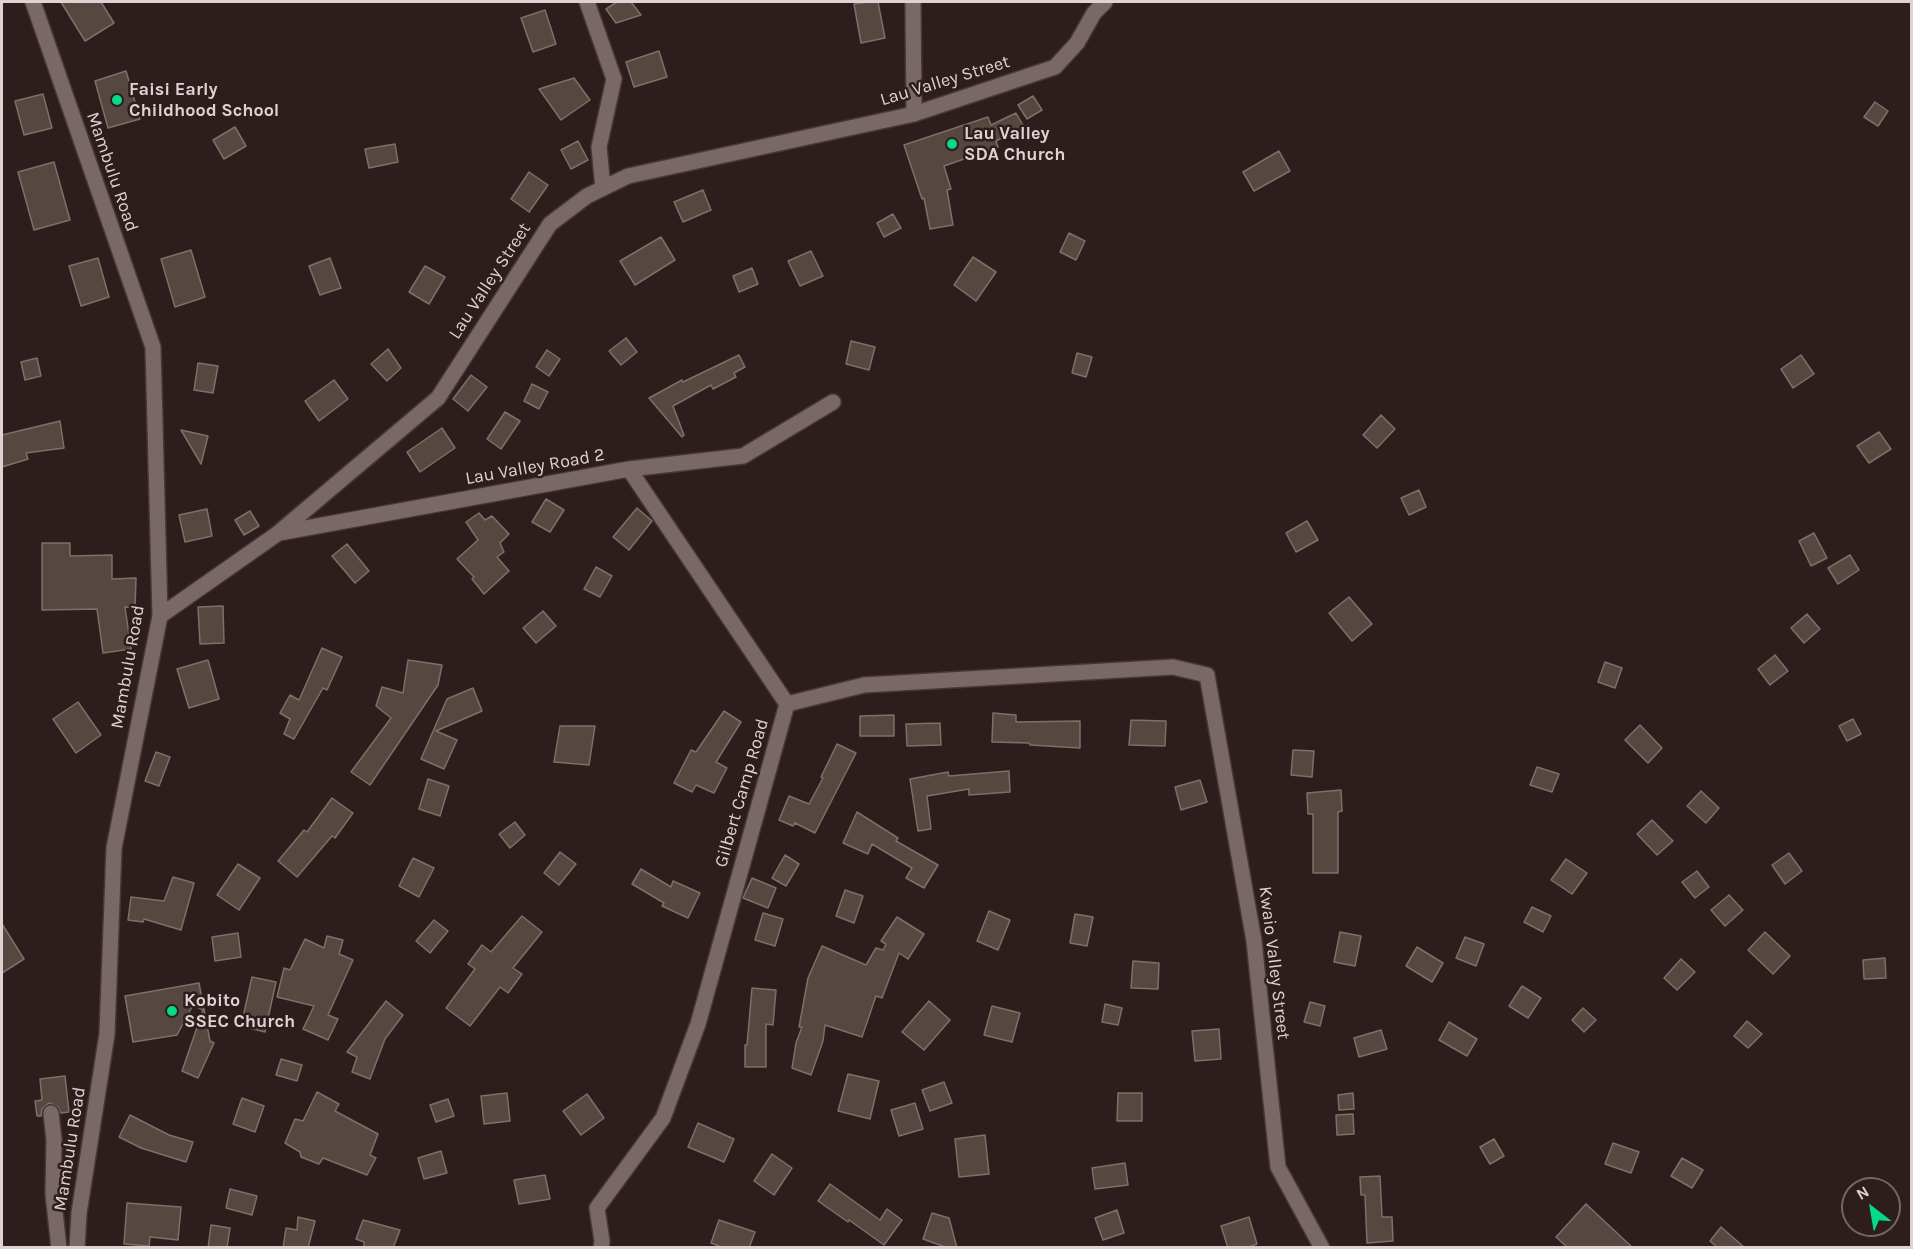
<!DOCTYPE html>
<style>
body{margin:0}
#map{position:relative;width:1913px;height:1249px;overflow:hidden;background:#2d1e1d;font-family:Karla,sans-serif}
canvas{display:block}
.frame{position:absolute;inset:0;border:3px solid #ded3d2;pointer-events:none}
.north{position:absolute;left:1841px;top:1177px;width:60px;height:60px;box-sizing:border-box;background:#2d1e1d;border:2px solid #746665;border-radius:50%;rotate:329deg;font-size:16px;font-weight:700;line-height:24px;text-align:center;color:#ded3d2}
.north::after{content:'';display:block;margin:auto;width:21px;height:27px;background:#05d98b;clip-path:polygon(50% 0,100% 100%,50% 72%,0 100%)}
</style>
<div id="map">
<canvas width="1913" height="1249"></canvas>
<div class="frame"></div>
<div class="north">N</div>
</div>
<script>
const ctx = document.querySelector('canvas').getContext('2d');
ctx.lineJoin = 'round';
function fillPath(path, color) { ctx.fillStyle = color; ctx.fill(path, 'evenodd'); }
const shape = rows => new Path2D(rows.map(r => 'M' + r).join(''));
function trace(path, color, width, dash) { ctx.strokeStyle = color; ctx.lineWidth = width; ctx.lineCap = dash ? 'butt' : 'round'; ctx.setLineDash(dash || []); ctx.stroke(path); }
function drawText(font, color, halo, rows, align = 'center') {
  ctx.font = font + ' Karla,sans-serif'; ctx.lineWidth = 5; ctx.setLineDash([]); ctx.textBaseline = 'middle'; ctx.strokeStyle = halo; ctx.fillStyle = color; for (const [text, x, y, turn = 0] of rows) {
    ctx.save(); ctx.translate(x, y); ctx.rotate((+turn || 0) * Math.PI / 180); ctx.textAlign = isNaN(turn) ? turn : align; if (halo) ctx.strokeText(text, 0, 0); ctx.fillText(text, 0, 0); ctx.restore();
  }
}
const building = shape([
 [61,2,101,2,114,23,85,41,61,2],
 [617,2,631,2,641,15,616,23,606,9,617,2],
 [869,2,878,2,885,38,861,43,854,4,869,2],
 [545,10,556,44,533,52,521,18,545,10],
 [659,51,667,77,634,87,626,62,659,51],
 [126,71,140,119,108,128,95,81,126,71],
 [574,78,590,100,561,120,539,89,574,78],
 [43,94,52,128,24,135,15,101,43,94],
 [1033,96,1042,110,1027,119,1018,105,1033,96],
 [1875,102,1888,111,1878,126,1864,117,1875,102],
 [1016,113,1024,127,996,141,998,147,944,166,951,189,947,190,953,225,930,229,924,198,922,199,904,145,988,117,991,125,1016,113],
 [235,127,246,146,224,159,213,140,235,127],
 [578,141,588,160,571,169,561,150,578,141],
 [395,144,398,162,369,168,365,149,395,144],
 [1279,151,1290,171,1254,191,1243,172,1279,151],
 [54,162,70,220,34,230,18,172,54,162],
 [529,172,548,185,529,212,511,199,529,172],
 [703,190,711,210,683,222,674,202,703,190],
 [893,214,901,228,884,237,877,223,893,214],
 [1069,233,1085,241,1076,260,1060,252,1069,233],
 [661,237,675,260,635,285,620,261,661,237],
 [191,250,205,297,175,307,161,259,191,250],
 [811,251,823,276,800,286,788,261,811,251],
 [973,257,996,272,976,301,954,285,973,257],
 [98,258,109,297,81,306,69,266,98,258],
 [330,258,341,288,320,295,309,266,330,258],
 [425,266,445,277,429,304,409,292,425,266],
 [752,268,758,284,739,292,733,276,752,268],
 [626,338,637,352,621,365,609,351,626,338],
 [851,341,875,347,869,370,846,364,851,341],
 [388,349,401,368,387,381,371,364,388,349],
 [547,350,560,359,549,376,536,367,547,350],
 [1077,353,1092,357,1086,377,1072,373,1077,353],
 [739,355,745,367,734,373,736,377,713,389,711,385,673,406,684,435,682,437,649,398,682,380,683,382,739,355],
 [1801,355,1814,374,1793,388,1781,369,1801,355],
 [37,358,41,376,25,380,21,362,37,358],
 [198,363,218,366,213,393,194,390,198,363],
 [471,375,487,387,468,411,453,399,471,375],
 [334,380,348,399,319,421,305,401,334,380],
 [532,384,548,392,539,409,524,401,532,384],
 [505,412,520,421,501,449,487,439,505,412],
 [1381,415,1395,429,1377,448,1363,435,1381,415],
 [60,421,64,448,26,453,28,459,2,467,2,435,60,421],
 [442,428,455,448,420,472,407,452,442,428],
 [181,430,208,436,201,464,181,430],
 [1879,432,1891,449,1869,463,1857,446,1879,432],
 [1419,490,1426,507,1409,515,1401,498,1419,490],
 [546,499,564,510,550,532,532,522,546,499],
 [637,508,652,521,629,550,613,537,637,508],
 [207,509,212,536,185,542,179,515,207,509],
 [250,511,259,526,244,535,235,520,250,511],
 [479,513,485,520,492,516,509,534,500,543,504,552,497,557,509,571,484,594,472,579,474,577,457,559,478,540,466,522,479,513],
 [1307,521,1318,540,1296,552,1286,533,1307,521],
 [1814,533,1827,558,1811,566,1799,541,1814,533],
 [42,543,70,543,70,556,112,555,112,579,136,578,135,608,125,607,131,649,103,653,97,609,42,610,42,543],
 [347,544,369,571,355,583,332,556,347,544],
 [1850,555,1859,570,1838,584,1828,568,1850,555],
 [596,567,612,576,600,597,584,589,596,567],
 [1349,597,1372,624,1352,641,1329,613,1349,597],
 [223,606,224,643,200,644,198,607,223,606],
 [543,611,556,626,536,643,523,628,543,611],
 [1807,614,1820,629,1804,643,1791,628,1807,614],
 [322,648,342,657,327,690,323,688,294,739,284,734,290,719,280,713,290,695,299,700,322,648],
 [1775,655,1788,671,1770,685,1758,669,1775,655],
 [208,660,219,699,189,708,177,669,208,660],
 [408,660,442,665,438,685,370,785,351,772,391,718,376,706,382,687,403,693,408,660],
 [1605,662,1622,668,1615,688,1598,682,1605,662],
 [473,688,482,711,436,731,457,740,444,769,421,759,447,699,473,688],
 [78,702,101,735,76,753,53,719,78,702],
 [724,711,741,722,716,762,727,768,714,793,696,785,692,792,674,783,691,750,696,752,724,711],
 [993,713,1016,715,1016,722,1080,721,1080,748,1030,745,1029,743,992,742,993,713],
 [894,715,894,736,860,736,860,716,894,715],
 [1853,719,1861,734,1847,741,1839,726,1853,719],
 [1131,720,1166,721,1165,746,1129,745,1131,720],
 [940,723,941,745,907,746,906,724,940,723],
 [1640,725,1662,748,1648,763,1625,740,1640,725],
 [560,726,595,726,589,765,554,762,560,726],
 [837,744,856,753,815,833,795,823,793,826,779,820,789,796,809,804,823,778,821,777,837,744],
 [1293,750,1314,751,1312,777,1291,775,1293,750],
 [156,752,170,757,159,786,145,781,156,752],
 [1537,767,1559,774,1552,792,1530,785,1537,767],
 [1009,771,1010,792,969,795,969,789,927,796,931,829,918,831,910,779,948,772,949,776,1009,771],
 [428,779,449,786,440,816,419,809,428,779],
 [1200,780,1207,802,1181,810,1175,787,1200,780],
 [1341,790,1342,811,1338,812,1338,873,1313,873,1313,814,1308,814,1307,793,1341,790],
 [1701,791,1719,808,1706,823,1687,806,1701,791],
 [332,798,353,813,335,838,332,836,297,877,278,861,304,830,307,832,332,798],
 [857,812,898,838,896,841,938,865,924,888,906,878,912,868,872,844,868,854,843,843,857,812],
 [1652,820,1673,841,1657,855,1637,834,1652,820],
 [515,822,525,835,510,848,499,834,515,822],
 [560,852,576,864,559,885,544,873,560,852],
 [1789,853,1802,871,1785,884,1772,865,1789,853],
 [785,855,799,864,786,886,772,878,785,855],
 [413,858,434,868,419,897,399,886,413,858],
 [1566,859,1587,873,1572,894,1551,880,1566,859],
 [238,864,260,878,239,910,217,895,238,864],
 [641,869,671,887,673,881,700,893,688,918,662,906,664,903,632,884,641,869],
 [1697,871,1709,887,1695,898,1682,882,1697,871],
 [173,877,194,883,181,930,144,919,143,922,128,920,131,897,164,901,173,877],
 [752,878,776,888,768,908,743,898,752,878],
 [845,890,863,896,854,923,836,916,845,890],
 [1729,895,1743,910,1725,926,1711,910,1729,895],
 [1532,907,1551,916,1543,932,1524,922,1532,907],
 [989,911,1010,920,998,950,977,941,989,911],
 [763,913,783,919,775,946,755,940,763,913],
 [1075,914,1093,917,1087,946,1070,943,1075,914],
 [522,916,542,932,513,968,522,974,508,993,500,987,470,1026,446,1008,475,969,468,964,482,945,491,952,522,916],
 [897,917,924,934,908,959,899,953,882,998,876,996,862,1037,825,1025,823,1041,811,1075,792,1068,796,1043,802,1027,799,1027,808,978,822,946,866,965,876,948,883,950,886,944,881,941,897,917],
 [434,920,448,931,430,953,416,941,434,920],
 [2,924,24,959,2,973,2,924],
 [1340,932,1361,936,1355,966,1334,962,1340,932],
 [1765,932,1790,956,1773,974,1748,950,1765,932],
 [238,933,241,957,215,961,212,937,238,933],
 [327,936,343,940,339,954,353,960,328,1015,338,1019,328,1040,303,1029,314,1006,277,997,284,968,290,970,305,939,324,948,327,936],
 [1465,937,1484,944,1476,966,1456,958,1465,937],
 [1417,947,1443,963,1432,982,1406,966,1417,947],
 [1885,958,1886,978,1864,979,1863,960,1885,958],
 [1681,959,1695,972,1677,990,1664,978,1681,959],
 [1133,961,1159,963,1158,989,1131,988,1133,961],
 [252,977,276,982,265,1032,241,1026,252,977],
 [199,983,210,1041,214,1043,198,1078,182,1071,203,1010,193,1005,177,1035,133,1042,125,996,199,983],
 [1522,986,1541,998,1528,1018,1509,1006,1522,986],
 [752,988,776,990,773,1025,766,1024,766,1067,745,1067,745,1045,747,1045,752,988],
 [386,1001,403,1015,385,1039,370,1079,352,1072,357,1057,347,1052,386,1001],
 [929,1001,950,1020,924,1050,902,1032,929,1001],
 [1310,1002,1325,1006,1320,1026,1304,1022,1310,1002],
 [1105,1004,1122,1008,1118,1025,1102,1022,1105,1004],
 [992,1006,1020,1013,1012,1042,984,1035,992,1006],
 [1583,1008,1596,1020,1584,1032,1572,1020,1583,1008],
 [1747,1021,1762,1034,1748,1048,1734,1036,1747,1021],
 [1449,1022,1477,1039,1467,1056,1439,1040,1449,1022],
 [1219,1029,1221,1059,1195,1061,1192,1031,1219,1029],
 [1381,1030,1387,1049,1359,1057,1354,1038,1381,1030],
 [281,1059,302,1065,297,1081,276,1075,281,1059],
 [848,1074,879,1081,870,1119,838,1111,848,1074],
 [65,1076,69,1112,61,1113,58,1107,49,1103,42,1109,41,1116,37,1116,35,1101,42,1100,40,1079,65,1076],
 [944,1082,952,1103,930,1111,922,1090,944,1082],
 [317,1092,339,1104,335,1111,378,1134,370,1155,376,1158,367,1175,323,1158,319,1164,301,1157,300,1152,285,1143,295,1119,303,1121,317,1092],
 [507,1093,510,1121,484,1124,481,1096,507,1093],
 [1118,1093,1142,1093,1142,1121,1117,1121,1118,1093],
 [1353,1093,1354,1109,1339,1110,1338,1095,1353,1093],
 [587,1094,604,1118,581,1135,563,1111,587,1094],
 [242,1098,264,1106,255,1132,233,1124,242,1098],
 [448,1099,454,1116,436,1122,430,1105,448,1099],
 [915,1103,923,1129,899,1136,891,1110,915,1103],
 [1353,1114,1354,1134,1337,1135,1336,1115,1353,1114],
 [130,1115,169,1135,193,1142,186,1162,141,1148,119,1137,130,1115],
 [698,1123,734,1139,724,1162,688,1147,698,1123],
 [985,1135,989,1174,959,1177,955,1139,985,1135],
 [1494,1139,1504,1156,1490,1164,1480,1147,1494,1139],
 [1613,1143,1639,1152,1631,1173,1605,1164,1613,1143],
 [441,1151,447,1173,424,1179,418,1158,441,1151],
 [772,1154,792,1168,774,1195,754,1181,772,1154],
 [1682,1158,1703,1170,1692,1188,1671,1176,1682,1158],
 [1125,1163,1128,1185,1095,1189,1092,1168,1125,1163],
 [545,1175,550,1199,519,1204,514,1180,545,1175],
 [1380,1176,1382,1217,1392,1217,1393,1241,1367,1243,1365,1195,1361,1195,1360,1177,1380,1176],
 [830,1184,880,1220,887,1209,902,1220,884,1245,849,1220,848,1222,818,1201,830,1184],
 [230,1189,257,1196,252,1215,226,1208,230,1189],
 [127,1203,181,1207,178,1240,150,1237,149,1246,124,1244,127,1203],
 [1586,1204,1633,1248,1568,1248,1556,1237,1586,1204],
 [1117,1210,1124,1233,1103,1240,1095,1218,1117,1210],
 [932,1213,949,1218,957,1248,948,1248,923,1239,932,1213],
 [298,1217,315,1221,308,1248,283,1248,286,1228,297,1230,298,1217],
 [1249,1217,1257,1244,1246,1248,1228,1248,1221,1226,1249,1217],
 [363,1220,400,1230,393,1248,364,1248,364,1242,356,1239,363,1220],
 [719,1220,755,1232,749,1248,724,1248,711,1243,719,1220],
 [211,1225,230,1228,227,1248,208,1248,211,1225],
 [1721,1227,1745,1248,1718,1248,1710,1241,1721,1227]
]);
fillPath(building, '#564840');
trace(building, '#7f6f67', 1.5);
const minor = shape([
 [33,2,153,347,160,616,114,848,107,1034,79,1213,77,1248],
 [587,2,614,79,599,147,603,188],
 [913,2,914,114],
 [629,469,787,704],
 [279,533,629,469,743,456,833,402],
 [160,616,277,534,438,398,550,224,587,196,628,176,914,114,1055,67,1077,43,1094,13,1105,2],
 [51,1113,54,1140,53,1194,59,1248],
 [601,1248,602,1241,597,1208,663,1118,698,1024,787,704,864,685,1173,667,1207,675,1254,941,1278,1167,1322,1248]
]);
trace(minor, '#453938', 18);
trace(minor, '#7a6866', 15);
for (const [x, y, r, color] of [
 [117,100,6,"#05d98b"],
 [952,144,6,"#05d98b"],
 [172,1011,6,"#05d98b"]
]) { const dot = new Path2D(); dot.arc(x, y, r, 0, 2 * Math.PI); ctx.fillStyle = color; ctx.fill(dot); trace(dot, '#2d1e1d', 2); }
drawText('18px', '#ded3d2', '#2d1e1d', [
 ["Lau Valley Street",945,81,-17],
 ["Mambulu Road",112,172,71],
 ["Lau Valley Street",490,281,-57],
 ["Lau Valley Road 2",535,467,-10],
 ["Mambulu Road",128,667,-80],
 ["Gilbert Camp Road",742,793,-74],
 ["Kwaio Valley Street",1274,963,83],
 ["Mambulu Road",70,1149,-81]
]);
drawText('bold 18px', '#ded3d2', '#2d1e1d', [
 ["Faisi Early",129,90],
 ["Childhood School",129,111],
 ["Lau Valley",964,134],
 ["SDA Church",964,155],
 ["Kobito",184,1001],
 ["SSEC Church",184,1022]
], 'left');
</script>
